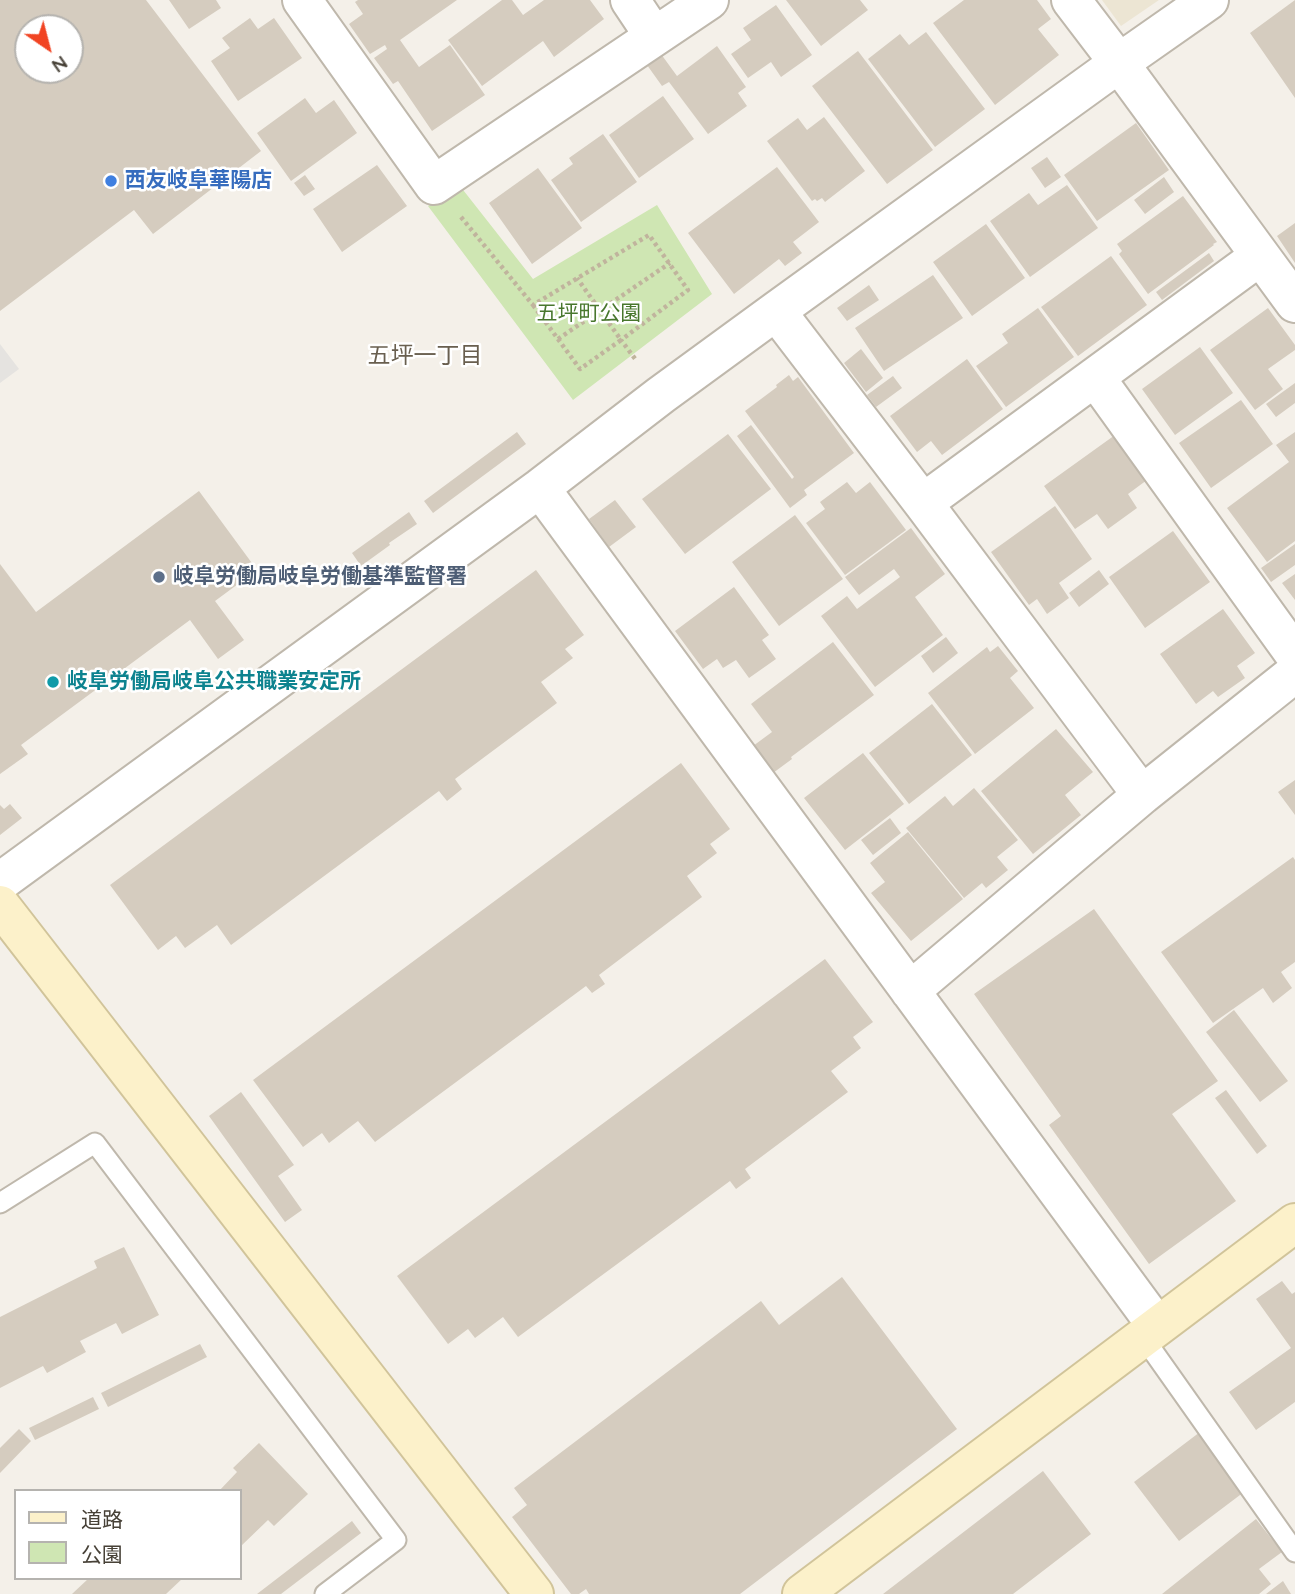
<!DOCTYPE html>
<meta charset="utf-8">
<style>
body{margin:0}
#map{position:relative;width:1295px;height:1594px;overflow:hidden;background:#f4f0e9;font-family:Quicksand,"Noto Sans JP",sans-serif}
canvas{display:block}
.legend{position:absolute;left:14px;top:1489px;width:228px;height:91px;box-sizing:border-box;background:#fff;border:2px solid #b5b3af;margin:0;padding:9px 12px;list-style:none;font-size:21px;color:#474137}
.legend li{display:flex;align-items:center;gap:14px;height:35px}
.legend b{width:35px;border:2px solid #b5b3af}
.north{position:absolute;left:14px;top:14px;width:70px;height:70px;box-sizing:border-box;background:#fff;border:2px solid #b5b3af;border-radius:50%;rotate:145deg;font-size:19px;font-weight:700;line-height:28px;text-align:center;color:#474137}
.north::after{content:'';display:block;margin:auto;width:24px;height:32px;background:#f14423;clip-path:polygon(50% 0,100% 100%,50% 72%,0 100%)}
</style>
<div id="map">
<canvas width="1295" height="1594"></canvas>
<ul class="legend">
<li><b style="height:9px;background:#fcf1ca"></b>道路</li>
<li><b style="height:19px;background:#cfe6b3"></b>公園</li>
</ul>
<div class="north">N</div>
</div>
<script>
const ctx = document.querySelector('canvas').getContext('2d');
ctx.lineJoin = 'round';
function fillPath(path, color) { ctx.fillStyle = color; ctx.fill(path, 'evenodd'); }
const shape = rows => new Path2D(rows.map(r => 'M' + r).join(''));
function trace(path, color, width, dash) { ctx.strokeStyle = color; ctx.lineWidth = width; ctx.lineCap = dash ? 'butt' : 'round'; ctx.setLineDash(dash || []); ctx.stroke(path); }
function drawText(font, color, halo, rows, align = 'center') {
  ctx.font = font + ' Quicksand,"Noto Sans JP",sans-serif'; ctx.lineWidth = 5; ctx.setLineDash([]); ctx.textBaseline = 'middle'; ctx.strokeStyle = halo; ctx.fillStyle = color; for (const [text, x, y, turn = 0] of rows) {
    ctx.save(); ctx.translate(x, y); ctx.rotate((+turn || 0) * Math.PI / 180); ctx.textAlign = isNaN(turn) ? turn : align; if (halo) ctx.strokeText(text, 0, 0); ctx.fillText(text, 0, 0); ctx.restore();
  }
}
fillPath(shape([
 [1102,0,1159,0,1121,26]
]), '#ece5d3');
fillPath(shape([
 [460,186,533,279,657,205,712,294,573,400,428,206]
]), '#cfe6b3');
fillPath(shape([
 [0,344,19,369,0,383]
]), '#e5e3e0');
fillPath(shape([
 [0,0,146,0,261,151,153,234,134,210,0,311],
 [28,28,70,28,70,70,28,70],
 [169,0,216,0,221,8,189,29],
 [358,0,457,0,400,40,419,67,450,45,485,95,432,131,398,81,393,84,374,58,387,49,385,45,370,54,349,24,363,14,355,2],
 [502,0,512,0,523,15,544,0,590,0,604,19,554,57,543,41,482,86,448,40],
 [786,0,860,0,868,10,821,46],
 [964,0,1037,0,1051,19,1038,29,1059,55,995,105,933,23],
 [1295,0,1295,98,1250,33],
 [776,5,812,55,781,77,771,62,748,78,731,54,751,40,743,28],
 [250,18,258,29,274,18,302,58,238,101,211,61,230,48,222,38],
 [926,32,985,109,935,147,868,59,900,34,909,45],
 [717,46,746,87,738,93,747,106,708,134,669,82,662,86,647,65,661,54,677,76],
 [858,51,933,150,887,184,812,86],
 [663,96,694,139,639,178,609,135],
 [305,98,316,113,334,100,357,133,291,181,257,133],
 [824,117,865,171,825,202,822,198,817,201,815,199,812,201,767,141,798,118,807,130],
 [1136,123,1169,170,1097,221,1064,175],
 [603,134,637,182,581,222,551,180,573,164,569,158],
 [1047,157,1061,177,1045,188,1031,168],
 [377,165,407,206,342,252,313,209],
 [777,167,819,222,793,242,802,253,785,266,779,259,734,294,688,233],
 [538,168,582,228,532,264,489,203],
 [305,175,315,189,304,196,294,183],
 [1164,177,1174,192,1145,214,1134,200],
 [1067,185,1098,228,1030,277,990,221,1029,193,1038,205],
 [1183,196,1217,242,1213,244,1214,245,1148,294,1119,254,1122,251,1117,244],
 [1295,223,1295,263,1277,236],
 [986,224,1025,278,972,316,933,262],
 [1209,253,1214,261,1162,300,1156,292],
 [1111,256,1147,305,1078,356,1041,307],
 [933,275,963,318,884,371,855,328],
 [869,285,879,300,847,321,837,308],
 [1038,308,1074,357,1006,407,976,366,1008,343,1002,334],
 [1268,308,1295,345,1295,350,1268,369,1283,389,1255,410,1210,350],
 [1200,347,1233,393,1175,435,1142,389],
 [861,349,883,378,866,392,844,363],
 [967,359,1003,409,942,455,931,441,917,452,890,416],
 [789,375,793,381,798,377,854,453,804,490,807,495,790,508,737,436,751,425,792,479,794,477,745,411,777,387,776,385],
 [893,376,902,388,876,407,867,395],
 [1295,383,1295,403,1276,417,1266,404],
 [1241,400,1273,444,1211,488,1179,443],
 [517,432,526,444,433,513,424,501],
 [1295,432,1295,541,1267,562,1227,508,1289,462,1276,445],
 [728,434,771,489,685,554,642,499],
 [1115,435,1147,480,1128,494,1137,508,1108,529,1097,514,1075,529,1044,486],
 [847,482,856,493,870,482,906,530,845,575,806,523,825,509,820,502],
 [199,491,257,570,215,601,244,640,218,659,190,620,21,745,28,754,0,774,0,564,36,612],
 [615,500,636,527,609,547,589,519],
 [1055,506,1092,559,1059,583,1069,598,1047,614,1037,599,1029,605,991,552],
 [409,512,417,524,389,543,390,545,361,566,352,553],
 [795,515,843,579,779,626,732,562],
 [911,528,945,574,915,597,943,635,875,687,821,616,847,596,857,609,900,577,894,569,859,595,845,577],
 [1173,531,1210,582,1145,628,1109,577],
 [1295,544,1295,565,1271,582,1261,568],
 [536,570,584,635,565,649,573,658,541,682,557,703,455,779,462,789,447,801,439,791,231,945,217,925,185,948,176,936,158,950,110,885],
 [1099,570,1109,584,1079,607,1069,593],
 [1295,574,1295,600,1282,583],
 [734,587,769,635,762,640,776,659,749,678,736,660,723,668,717,659,703,669,675,631],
 [1223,609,1255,653,1237,666,1245,678,1218,697,1213,691,1196,704,1160,654],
 [946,637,958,653,933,673,921,656],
 [833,642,874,695,791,757,792,759,773,773,753,746,772,732,751,704],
 [998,646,1018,671,1010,678,1034,708,975,754,928,693,987,647,990,652],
 [932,704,972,755,909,804,869,753],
 [1056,729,1093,772,1065,795,1081,815,1033,854,981,791],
 [863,753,904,804,845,850,804,798],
 [681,763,730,829,710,844,717,853,687,876,702,897,599,975,605,984,592,993,586,986,375,1142,358,1121,329,1143,322,1133,303,1147,253,1080],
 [1295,780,1295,815,1278,792],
 [974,788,1018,840,997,857,1008,870,986,888,982,883,964,898,906,828,945,796,953,806],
 [10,804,22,818,0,835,0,805,4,809],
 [890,818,901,833,873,855,861,840],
 [908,832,963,899,911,941,871,893,885,882,870,863],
 [1293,857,1295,860,1295,962,1281,972,1292,988,1273,1003,1263,988,1213,1023,1161,952],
 [1094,909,1218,1081,1172,1114,1236,1201,1149,1264,1049,1125,1061,1116,974,994],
 [825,959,873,1022,853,1037,861,1048,831,1071,848,1092,745,1169,751,1178,736,1189,730,1181,518,1337,503,1317,475,1338,468,1329,448,1344,397,1276],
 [1234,1010,1288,1081,1260,1102,1206,1032],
 [1226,1090,1267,1146,1257,1154,1215,1098],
 [241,1092,294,1165,278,1176,302,1210,285,1222,209,1116],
 [124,1247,159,1315,122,1334,116,1323,80,1341,86,1352,47,1373,43,1366,0,1388,0,1317,97,1268,94,1261],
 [842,1277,957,1429,740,1594,589,1594,586,1589,579,1594,571,1594,512,1517,527,1505,514,1488,761,1301,779,1325],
 [1282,1281,1292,1294,1295,1292,1295,1402,1256,1430,1229,1392,1291,1348,1256,1299],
 [200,1344,207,1357,108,1407,101,1393],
 [93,1397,99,1409,35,1440,29,1428],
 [19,1429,31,1441,0,1473,0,1448],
 [1200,1432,1244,1492,1179,1541,1134,1482],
 [259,1443,308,1494,274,1526,268,1520,240,1547,240,1491,219,1491,237,1472,233,1468],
 [1043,1471,1091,1534,1013,1594,883,1594],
 [1256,1519,1282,1552,1259,1569,1271,1584,1259,1594,1162,1594],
 [352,1521,361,1533,281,1594,257,1594],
 [89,1578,183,1578,166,1594,72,1594],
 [1283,1581,1291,1594,1266,1594]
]), '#d5ccbf');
const lane = shape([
 [0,1203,95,1143,396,1540,325,1594],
 [1143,1337,1295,1552]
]);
const street = shape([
 [302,0,434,185,709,0],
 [630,0,654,36],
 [1071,0,1119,63,1295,303],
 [776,311,923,503,1142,795],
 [1095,377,1295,655],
 [540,488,1157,1326],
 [923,503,1260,256],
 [0,882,540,488,661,395,776,311,1119,63,1209,0],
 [910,991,1142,795,1295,673]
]);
const secondary = shape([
 [0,905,534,1594],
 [802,1594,1295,1223]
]);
trace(lane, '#bfb8ac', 23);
trace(street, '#bfb8ac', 42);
trace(secondary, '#d1c49a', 42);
trace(shape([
 [461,217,533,305,649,235,688,290,621,340,636,360],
 [533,305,580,369,621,340,577,278],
 [558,339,670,263]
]), '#c0b49d', 4.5, [3.5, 3.5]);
trace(lane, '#fff', 19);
trace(street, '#fff', 38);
trace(secondary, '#fcf1ca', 38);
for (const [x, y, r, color] of [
 [111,181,7,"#3f7fe0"],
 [159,577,7,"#5c6f8a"],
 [53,682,7,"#0f9aa8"]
]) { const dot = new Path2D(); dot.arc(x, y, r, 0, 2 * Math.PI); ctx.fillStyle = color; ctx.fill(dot); trace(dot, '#fff', 2.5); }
drawText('bold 21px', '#366cbe', '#fff', [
 ["西友岐阜華陽店",125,181]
], 'left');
drawText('21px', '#48772d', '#fff', [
 ["五坪町公園",589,314]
]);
drawText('bold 21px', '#4e5e75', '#fff', [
 ["岐阜労働局岐阜労働基準監督署",173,577]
], 'left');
drawText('bold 21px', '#0d838f', '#fff', [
 ["岐阜労働局岐阜公共職業安定所",67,682]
], 'left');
drawText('23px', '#695f4f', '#fff', [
 ["五坪一丁目",425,356]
]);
</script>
